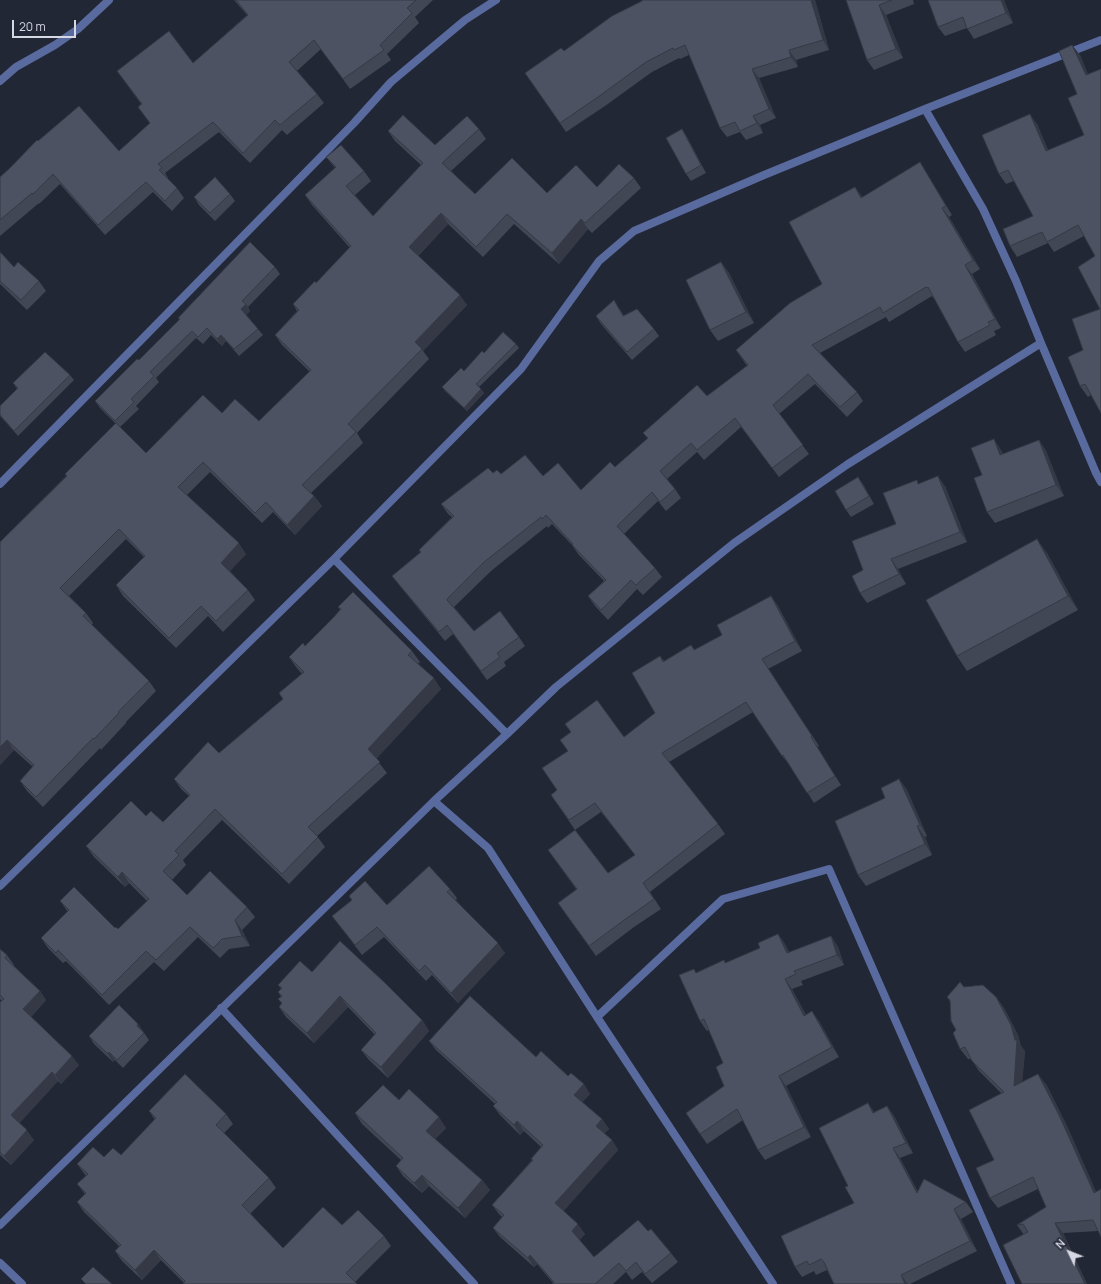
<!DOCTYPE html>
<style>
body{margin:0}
#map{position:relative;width:1101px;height:1284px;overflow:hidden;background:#222736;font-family:Manrope,sans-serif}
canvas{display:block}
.north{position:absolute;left:1049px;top:1232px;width:40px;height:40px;-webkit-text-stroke:3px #222736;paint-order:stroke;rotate:313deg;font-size:11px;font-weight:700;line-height:16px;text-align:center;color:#d6d9e3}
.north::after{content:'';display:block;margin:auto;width:14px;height:18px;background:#d6d9e3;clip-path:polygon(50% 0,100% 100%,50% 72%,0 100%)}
.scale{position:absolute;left:12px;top:20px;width:64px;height:18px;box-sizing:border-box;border:2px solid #d6d9e3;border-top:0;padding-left:5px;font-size:12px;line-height:14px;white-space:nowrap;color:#d6d9e3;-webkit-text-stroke:3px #222736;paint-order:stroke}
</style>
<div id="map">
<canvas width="1101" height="1284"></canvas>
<div class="north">N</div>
<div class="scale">20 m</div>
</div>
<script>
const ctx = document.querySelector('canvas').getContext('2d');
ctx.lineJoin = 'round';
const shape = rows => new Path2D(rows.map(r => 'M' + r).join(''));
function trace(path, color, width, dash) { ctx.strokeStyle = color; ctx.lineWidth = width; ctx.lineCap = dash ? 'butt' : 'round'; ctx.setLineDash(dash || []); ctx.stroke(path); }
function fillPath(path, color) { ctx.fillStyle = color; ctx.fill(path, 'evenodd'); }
trace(shape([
 [0,81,16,67,55,45,78,29,109,0],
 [925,109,983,209,1016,281,1041,343,1096,473,1101,482],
 [0,484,354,123,391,82,465,20,496,0],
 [334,559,507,734],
 [434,801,488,848,597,1017,773,1284],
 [0,886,334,559,521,369,599,261,634,231,764,175,925,109,1101,40],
 [221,1008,474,1284],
 [597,1017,723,899,829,869,1011,1284],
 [0,1225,434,801,507,734,556,687,734,543,848,464,1041,343],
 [0,1263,22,1284]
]), '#586a9e', 8);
fillPath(shape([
 [234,0,433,0,415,17,419,23,387,54,391,60,350,89,321,49,297,71,317,94,324,103,287,135,282,130,250,163,219,132,165,173,168,178,168,179,177,188,184,198,172,211,153,192,105,235,60,184,39,204,39,203,0,236,0,177,38,141,119,151,150,123,138,107,141,104,117,71,193,63,247,15],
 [815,0,829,50,796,60,798,67,759,78,776,118,760,125,763,133,746,140,740,132,727,137,720,128,689,55,680,59,679,58,652,72,605,106,566,132,525,73,564,51],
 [846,0,913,0,914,4,886,15,903,58,874,70,867,60],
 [1004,0,1013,23,974,39,967,28,945,36,938,27],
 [1072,45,1080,55,1088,75,1101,69,1101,413,1091,395,1088,397,1080,386,1083,350,1100,309,1095,256,1084,236,1054,252,1048,243,1017,257,1010,246,1033,216,1014,181,1006,184,999,174,1037,124,1048,150,1084,135,1077,94],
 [479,129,486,139,451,171,475,194,547,193,597,187,634,178,641,188,592,233,588,229,559,264,514,224,483,257,448,224,418,256,467,305,423,351,429,359,357,433,363,443,311,493,314,496,322,506,295,535,273,512,262,523,210,472,187,495,246,554,230,571,248,590,255,600,223,632,208,616,176,648,123,596,116,585,144,557,126,539,69,596,86,613,93,623,92,625,149,681,156,691,126,722,126,723,101,750,100,748,43,807,27,791,20,781,33,767,14,750,0,765,0,542,66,476,65,474,116,424,100,408,95,401,139,360,179,320,178,318,275,267,280,274,248,307,250,311,246,315,258,329,263,335,239,356,226,341,222,346,211,335,203,344,196,338,156,378,159,382,136,406,139,409,120,427,146,453,222,413,259,421,310,372,282,345,275,335,297,311,293,304,316,283,350,248,312,205,305,195,335,168,326,157,364,171,371,181,355,195,373,216,421,165,395,141,388,131,435,145],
 [682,129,687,137,706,173,691,181,686,174],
 [926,172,952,215,949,217,980,269,972,274,1001,328,994,331,996,335,965,352,958,342,934,297,933,298,932,296,889,322,886,317,820,353,857,392,863,401,847,417,815,384,779,414,809,454,779,477,741,427,704,460,697,452,667,479,675,489,681,498,666,511,658,501,624,534,655,568,662,577,643,595,637,589,608,620,595,606,588,596,604,581,578,554,572,545,552,524,548,528,547,526,491,571,454,607,474,631,519,637,525,646,504,662,506,666,487,680,453,634,445,641,399,585,392,576,420,553,419,550,452,517,448,514,441,504,493,473,543,476,581,490,615,467,648,439,643,433,707,396,747,366,736,350,822,284,862,197],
 [230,194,235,201,215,221,199,205,194,197],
 [0,252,14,267,39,281,46,291,27,310,0,284],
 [721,262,729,273,754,323,718,341,710,330],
 [619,308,624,316,654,329,659,336,632,360,601,324,596,316],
 [516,344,519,348,479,387,484,393,467,411,445,391,442,387,464,371,484,353],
 [70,375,74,380,18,436,0,416,0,406,17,389,13,383],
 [1039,440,1046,451,1064,496,995,523,987,512,982,475,1001,450,1003,454],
 [863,484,874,504,851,517,846,510],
 [919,484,945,486,967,542,898,569,906,584,867,603,860,593,863,570,896,524],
 [1047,553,1078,610,967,671,957,656],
 [771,596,778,606,802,651,768,669,819,746,817,747,841,785,814,803,790,765,782,756,753,712,669,762,718,824,725,834,650,892,661,909,634,927,596,956,565,913,576,889,548,850,608,873,635,855,601,812,575,830,551,795,624,737,655,713,660,656,664,661,691,645,695,650,722,635],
 [338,607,412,651,420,662,418,664,441,689,376,759,387,773,317,836,325,847,289,884,222,820,183,860,186,865,172,880,187,895,247,907,255,917,242,930,250,946,229,949,220,958,198,937,164,971,154,962,109,1005,66,961,63,963,48,948,41,938,68,912,60,901,118,929,147,901,129,883,125,887,94,857,86,846,146,816,163,822,189,796,181,789,174,779,219,753,283,699,279,693,302,674,296,667,289,657,305,646,333,618,340,610],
 [899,779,907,790,927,836,925,837,932,855,866,886,858,875,885,798],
 [450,889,457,898,456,900,505,953,458,1003,432,975,426,981,384,937,362,955,332,916,352,901,349,896,387,905],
 [778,934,785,944,789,952,831,936,838,947,844,965,801,981,803,985,792,989,806,1015,819,1021,839,1057,786,1086,811,1137,765,1160,758,1150,743,1120,707,1144,700,1134,724,1086,723,1063,709,1030,707,1031,700,1021,697,972,724,960,726,963,760,948],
 [0,949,7,955,14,965,13,965,40,991,46,1000,31,1017,79,1065,61,1084,58,1081,19,1123,34,1140,11,1165,0,1155,0,1002,2,1001,0,999],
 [312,972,422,1020,429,1031,388,1078,369,1060,361,1050,375,1035,348,1007,314,1043,286,1017,279,1007,282,1004,278,999,281,997,278,992,281,989,278,985],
 [964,987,996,997,1004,1008,1018,1035,1021,1046,1025,1051,1022,1082,1046,1084,1067,1126,1096,1192,1098,1231,1063,1233,1087,1284,1022,1284,1024,1235,1017,1225,1046,1207,1038,1189,998,1208,990,1198,1001,1093,979,1071,971,1059,968,1059,960,1049,950,1002,947,997],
 [138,1024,149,1040,123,1068,115,1060,113,1062,94,1044,89,1036],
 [429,1041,536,1057,568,1076,590,1094,582,1102,602,1119,609,1129,604,1133,612,1140,618,1150,563,1211,585,1234,579,1240,594,1257,648,1231,671,1253,678,1262,652,1283,642,1272,632,1280,626,1272,613,1284,552,1284,553,1283,537,1264,534,1267,500,1237,493,1228,502,1217,499,1214,492,1205,532,1160,531,1159,541,1147,524,1131,520,1135,500,1115,493,1106,495,1104,436,1050],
 [399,1100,446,1128,435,1139,482,1180,490,1190,465,1218,429,1186,422,1193,403,1176,396,1166,401,1160,362,1124,355,1113],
 [887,1106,894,1116,913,1153,900,1158,918,1192,966,1202,973,1212,961,1219,977,1251,910,1284,834,1284,827,1270,816,1275,814,1271,802,1277,795,1267,854,1203,848,1186,874,1112],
 [149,1111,226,1114,233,1124,224,1133,269,1178,276,1188,250,1214,283,1248,342,1225,384,1236,391,1246,355,1282,184,1283,161,1260,142,1280,122,1261,115,1251,119,1246,84,1212,77,1202,85,1194,77,1184,86,1176,77,1164,104,1157,121,1155,155,1120]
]), '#414754');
fillPath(shape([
 [811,0,815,0,829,50,823,40],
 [1001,0,1004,0,1013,23,1006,13],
 [879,5,886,15,903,58,896,49],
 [1072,45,1080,55,1093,86,1086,75],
 [789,50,796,60,798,67,791,57],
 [752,69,759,78,776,118,769,109],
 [1030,114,1037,124,1053,162,1046,151],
 [753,116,760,125,763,133,757,123],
 [682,129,687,137,706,173,701,165],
 [920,162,926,172,952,215,946,206],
 [855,187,862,196,868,207,861,198],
 [942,208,949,217,980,269,973,260],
 [441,213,448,224,416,257,409,247],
 [581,219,588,229,559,264,552,253],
 [721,262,729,273,754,323,746,312],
 [965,265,972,274,1001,328,995,319],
 [460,295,467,305,423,351,415,342],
 [246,304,250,311,246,316,241,309],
 [221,335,226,341,222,346,217,339],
 [481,389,484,393,467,411,464,408],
 [994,439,1001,450,1008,466,1000,455],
 [1039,440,1046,451,1064,496,1056,485],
 [938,476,945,486,967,542,960,532],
 [858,477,863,484,874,504,869,496],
 [314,496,322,506,295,535,287,525],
 [1037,539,1047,553,1078,610,1068,596],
 [239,543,246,554,228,573,221,563],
 [891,559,898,569,906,584,899,574],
 [771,596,778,606,802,651,795,641],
 [434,678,441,689,375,760,368,749],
 [7,740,14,750,0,765,0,747],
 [899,779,907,790,927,836,920,825],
 [917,826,925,837,932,855,925,844],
 [122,872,129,883,125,887,118,877],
 [235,920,242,930,250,946,242,936],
 [778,934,785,944,794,963,787,953],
 [831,936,838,947,844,965,837,955],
 [498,943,505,953,458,1003,451,993],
 [785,979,792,989,811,1026,804,1016],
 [40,991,46,1000,29,1019,23,1009],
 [340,996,348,1007,314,1043,307,1033],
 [996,997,1004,1008,1018,1035,1021,1046,1025,1051,1021,1097,1014,1086,1015,1040],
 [812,1011,819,1021,839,1057,832,1047],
 [422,1020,429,1031,388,1078,381,1067],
 [138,1024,144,1032,142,1034,137,1026],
 [109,1052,115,1060,113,1062,108,1054],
 [72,1056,79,1065,61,1084,55,1075],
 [52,1072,58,1081,18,1125,11,1115],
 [1038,1074,1046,1084,1067,1126,1101,1203,1094,1193],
 [779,1076,786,1086,811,1137,804,1127],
 [584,1084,590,1094,581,1104,574,1095],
 [868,1103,875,1113,873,1113],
 [887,1106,894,1116,913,1153,906,1143],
 [439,1117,446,1128,433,1141,426,1131],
 [602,1119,609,1129,603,1135,596,1126],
 [517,1121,524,1131,520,1135,514,1125],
 [27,1130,34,1140,11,1165,4,1156],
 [612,1140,618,1150,562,1213,555,1203],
 [893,1148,900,1158,924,1203,917,1193],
 [422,1175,429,1186,422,1193,414,1183],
 [482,1180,490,1190,465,1218,458,1208],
 [954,1209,961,1219,977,1251,970,1241],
 [1055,1223,1063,1233,1087,1284,1085,1284],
 [578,1224,585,1234,579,1241,572,1231],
 [154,1250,161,1260,142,1280,135,1270],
 [530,1255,537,1264,534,1267,528,1258],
 [901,1275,908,1284,905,1284]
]), '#353945');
const building = shape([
 [236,0,416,0,407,8,412,13,380,45,384,50,343,79,314,40,289,62,317,94,280,125,275,120,243,153,213,122,158,164,162,168,159,170,177,188,165,201,146,182,98,225,53,174,33,194,32,193,0,220,0,177,9,169,37,140,38,141,79,106,119,151,150,123,138,107,142,104,117,71,169,31,193,63,248,15,236,0],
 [642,0,811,0,823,40,789,50,791,57,752,69,769,109,753,116,757,123,740,131,735,122,720,128,685,45,674,50,673,48,646,62,598,97,560,123,525,73,561,48,564,51,612,16,642,1,642,0],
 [846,0,892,0,879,5,896,49,867,60,846,0],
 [928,0,1001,0,1006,13,967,29,963,17,938,27,928,0],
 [1072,45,1086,75,1101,69,1101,413,1085,384,1080,386,1068,357,1083,350,1072,319,1100,309,1078,267,1095,256,1078,225,1047,242,1042,232,1010,246,1003,229,1033,216,1008,170,999,174,982,135,1030,114,1046,151,1084,135,1068,98,1077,94,1059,51,1072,45],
 [403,115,435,145,467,116,479,129,442,163,475,194,512,158,547,193,576,165,597,187,619,164,634,178,585,223,581,219,552,253,507,214,476,247,441,213,409,247,460,295,415,342,422,349,348,424,356,432,302,485,314,496,287,525,266,502,255,513,203,462,178,487,239,543,221,563,248,590,216,621,201,606,169,638,116,585,145,556,119,529,60,588,86,613,83,616,149,681,118,712,119,713,94,739,93,738,36,797,20,781,34,765,7,740,0,747,0,542,67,476,65,474,116,423,146,453,203,395,222,413,235,399,259,421,311,370,275,335,299,310,293,304,315,281,316,283,351,246,305,195,336,167,326,157,341,145,364,171,346,186,373,216,423,163,388,131,403,115],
 [682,129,701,165,686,174,666,138,682,129],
 [920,162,946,206,942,208,973,260,965,265,995,319,988,322,990,325,958,342,928,287,927,288,926,287,883,313,880,307,812,345,857,392,840,407,808,374,773,405,803,445,772,468,735,418,697,450,691,443,660,471,675,489,660,502,652,492,617,526,655,568,636,585,631,580,601,610,588,596,606,580,572,545,573,544,546,515,542,519,541,517,484,562,448,598,447,600,474,631,500,611,519,637,497,653,500,657,481,671,447,625,439,632,392,576,421,552,419,550,454,516,441,504,488,468,493,473,497,470,501,474,525,455,543,476,558,463,581,490,610,462,615,467,648,438,643,433,697,385,707,396,748,365,736,350,790,303,822,284,789,222,855,187,861,198,920,162],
 [215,177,230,194,210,213,194,197,215,177],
 [250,242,275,267,242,301,246,304,241,309,258,329,234,349,221,335,217,339,207,328,198,337,192,331,150,372,154,376,131,399,134,402,115,421,95,401,137,359,139,360,180,319,178,318,250,242],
 [0,252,14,267,18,262,39,281,21,300,0,281,0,252],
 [721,262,746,312,710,330,686,280,721,262],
 [614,300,623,316,637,309,654,329,627,352,596,316,614,300],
 [503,332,516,344,476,384,481,389,464,408,442,387,461,368,464,371,482,351,484,353,503,332],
 [45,352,70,375,14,431,0,415,0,406,18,388,13,383,45,352],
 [994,439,1000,455,1039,440,1056,485,987,512,974,478,982,475,971,448,994,439],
 [938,476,960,532,891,559,899,574,860,593,852,576,863,570,852,541,896,524,883,493,917,480,918,484,938,476],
 [858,477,869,496,846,510,835,491,858,477],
 [1037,539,1068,596,957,656,926,600,1037,539],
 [353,592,412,651,408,655,434,678,368,749,380,762,308,827,318,837,282,874,215,809,175,851,179,855,163,871,187,895,210,871,247,907,235,920,242,936,222,939,213,948,190,927,156,960,146,951,102,995,58,950,56,953,41,938,69,910,60,901,74,887,115,928,116,927,118,929,149,899,122,872,118,877,86,846,131,801,146,816,151,811,163,822,190,795,174,779,208,742,219,753,283,699,279,693,304,672,289,657,303,643,305,646,333,618,341,609,338,607,353,592],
 [771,596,795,641,762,659,812,736,811,737,835,776,807,793,783,755,782,756,746,702,662,753,718,824,643,883,654,899,627,918,589,946,558,903,577,889,548,850,575,830,608,873,635,855,595,803,569,820,551,795,557,790,542,768,568,751,560,740,571,732,565,724,597,700,624,737,655,713,632,673,660,656,663,662,691,645,694,650,722,635,717,625,771,596],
 [899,779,920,825,917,826,925,844,858,875,835,821,885,798,881,788,899,779],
 [429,866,450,889,447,892,498,943,451,993,425,965,419,971,377,927,355,945,332,916,352,900,349,896,365,881,387,905,429,866],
 [778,934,787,953,831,936,837,955,794,971,796,974,785,979,804,1016,812,1011,832,1047,779,1076,804,1127,758,1150,737,1109,700,1134,686,1113,724,1086,716,1067,723,1063,704,1019,700,1021,679,975,694,969,696,973,724,960,725,963,760,948,758,943,778,934],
 [340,941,384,982,422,1020,381,1067,361,1050,376,1033,340,996,307,1033,279,1007,282,1003,278,999,282,996,278,992,282,988,278,985,300,961,312,972,340,941],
 [0,949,7,955,5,958,40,991,23,1009,72,1056,55,1075,52,1072,11,1115,27,1130,4,1156,0,1152,0,1002,4,999,0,995,0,949],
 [960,982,964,987,983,985,996,997,1011,1025,1015,1040,1017,1040,1014,1086,1038,1074,1059,1115,1094,1193,1101,1189,1101,1237,1093,1220,1055,1223,1085,1284,1022,1284,1003,1245,1028,1232,1023,1224,1017,1225,1046,1207,1033,1177,990,1198,976,1168,994,1160,969,1110,1004,1092,972,1061,965,1047,960,1049,953,1033,956,1030,951,1021,950,1000,947,997,960,982],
 [470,996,536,1057,541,1051,568,1076,571,1073,584,1084,574,1095,602,1119,596,1126,612,1140,555,1203,578,1224,572,1231,594,1257,638,1220,648,1231,651,1229,671,1253,645,1274,636,1262,626,1271,619,1263,595,1284,552,1284,554,1282,530,1255,528,1258,493,1228,504,1215,492,1205,533,1160,531,1159,543,1145,517,1121,514,1125,493,1106,497,1102,429,1041,470,996],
 [119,1005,138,1024,137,1026,144,1033,117,1060,109,1052,108,1054,89,1036,119,1005],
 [185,1074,226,1114,216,1125,269,1178,242,1205,283,1248,323,1207,342,1225,358,1210,384,1236,346,1273,357,1284,183,1284,185,1281,154,1250,135,1270,115,1251,121,1245,77,1202,86,1193,77,1184,88,1174,77,1164,93,1147,104,1157,113,1148,121,1155,156,1118,149,1111,185,1074],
 [383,1085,399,1100,409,1089,439,1117,426,1131,482,1180,458,1208,422,1175,414,1183,396,1166,403,1158,355,1113,383,1085],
 [868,1103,873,1113,887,1106,906,1143,893,1148,917,1193,924,1179,966,1202,954,1209,970,1241,901,1275,905,1284,834,1284,824,1262,821,1259,809,1265,807,1261,795,1267,781,1236,854,1203,845,1187,848,1186,819,1128,868,1103],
 [93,1267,112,1284,86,1284,81,1279,93,1267]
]);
fillPath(building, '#4c5262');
trace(building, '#353945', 1);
</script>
